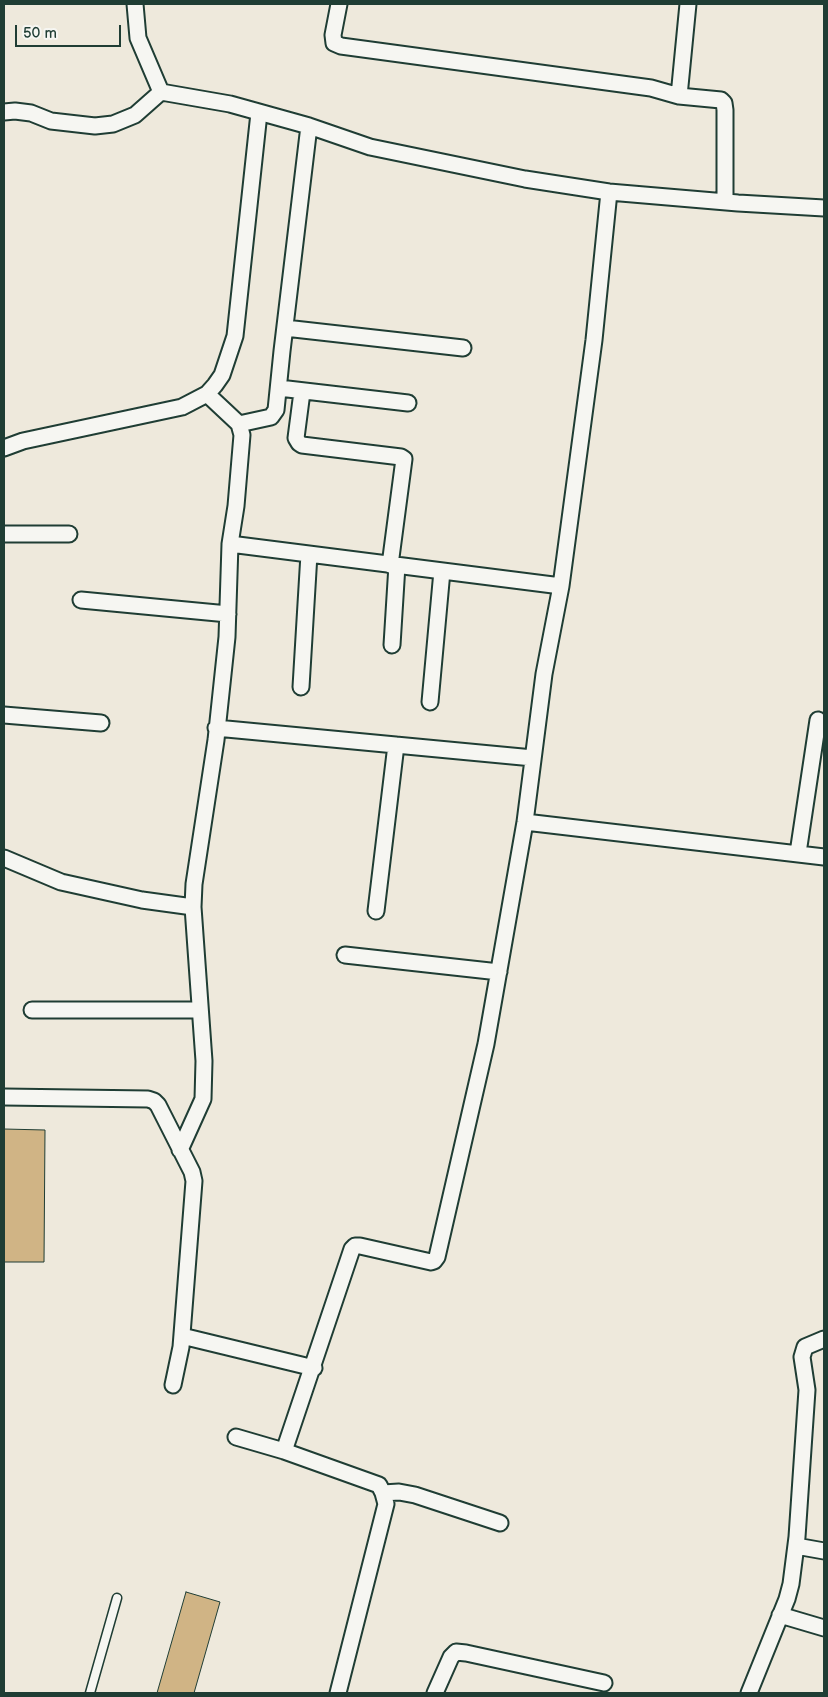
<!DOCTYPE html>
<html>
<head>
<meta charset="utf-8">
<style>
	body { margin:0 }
	#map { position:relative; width:828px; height:1697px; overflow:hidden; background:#eee9dc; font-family:"Balsamiq Sans",sans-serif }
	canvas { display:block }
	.frame { position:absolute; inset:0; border:5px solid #1f3d34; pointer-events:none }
	.scale { position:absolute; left:15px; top:25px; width:106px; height:22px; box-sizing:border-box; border:2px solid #1f3d34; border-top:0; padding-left:6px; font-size:15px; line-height:18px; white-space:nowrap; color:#1f3d34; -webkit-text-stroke:4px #f6f6f2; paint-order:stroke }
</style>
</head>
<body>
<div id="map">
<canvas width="828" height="1697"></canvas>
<div class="frame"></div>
<div class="scale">50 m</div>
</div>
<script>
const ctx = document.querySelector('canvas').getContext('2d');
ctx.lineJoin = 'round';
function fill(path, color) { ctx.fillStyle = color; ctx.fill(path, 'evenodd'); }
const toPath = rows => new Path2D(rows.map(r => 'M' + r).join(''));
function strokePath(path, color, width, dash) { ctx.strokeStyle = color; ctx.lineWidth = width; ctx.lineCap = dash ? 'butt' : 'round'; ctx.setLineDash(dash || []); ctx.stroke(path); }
const building = toPath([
	[4,1129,45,1130,44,1262,4,1262,4,1129],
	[186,1592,220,1602,194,1693,157,1693,186,1592]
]);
fill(building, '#d0b485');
strokePath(building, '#1f3d34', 1);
const service = toPath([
	[90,1693,117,1598]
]);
const minor = toPath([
	[135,4,138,38,161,92],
	[339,4,333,35,334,43,341,46,651,88,679,96,721,100,724,103,725,110,725,202],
	[679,96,688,4],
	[4,112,15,111,31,113,51,121,95,126,113,124,135,115,161,92,230,104,309,126,370,147,525,179,609,192,738,203,824,208],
	[285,328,463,348],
	[279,388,408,403],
	[302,392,296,438,299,443,302,445,401,457,404,459,390,565],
	[239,424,271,417,276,410,282,351,309,126],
	[4,448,23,441,182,407,207,394,215,385,222,375,235,336,259,113],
	[4,534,69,534],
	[230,544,561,586],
	[81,600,228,614],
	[392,645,397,565],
	[301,687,309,554],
	[430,702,442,571],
	[4,715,101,723],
	[216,728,533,758],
	[525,822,824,857],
	[798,853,818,720],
	[4,858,61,882,142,900,193,907],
	[376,911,396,745],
	[345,955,499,972],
	[32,1010,200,1010],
	[4,1097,148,1099,154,1101,158,1105,192,1172,194,1181,181,1347,173,1385],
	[180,1150,203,1099,204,1061,193,907,194,884,216,740,227,637,230,544,236,506,242,435,239,424,207,394],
	[182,1336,314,1368],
	[236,1437,284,1451,379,1485,383,1493,386,1504,338,1693],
	[284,1451,352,1249,355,1246,360,1246,431,1262,434,1261,437,1257,486,1044,525,822,544,674,561,586,594,340,609,192],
	[383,1493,399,1492,415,1495,500,1523],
	[796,1546,824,1551],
	[780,1615,824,1628],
	[435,1693,451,1657,456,1652,466,1653,604,1683],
	[749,1693,787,1599,791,1584,797,1537,807,1390,802,1357,805,1347,824,1339]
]);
strokePath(service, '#1f3d34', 11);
strokePath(minor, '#1f3d34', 19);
strokePath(service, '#f6f6f2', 8);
strokePath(minor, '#f6f6f2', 15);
</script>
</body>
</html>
